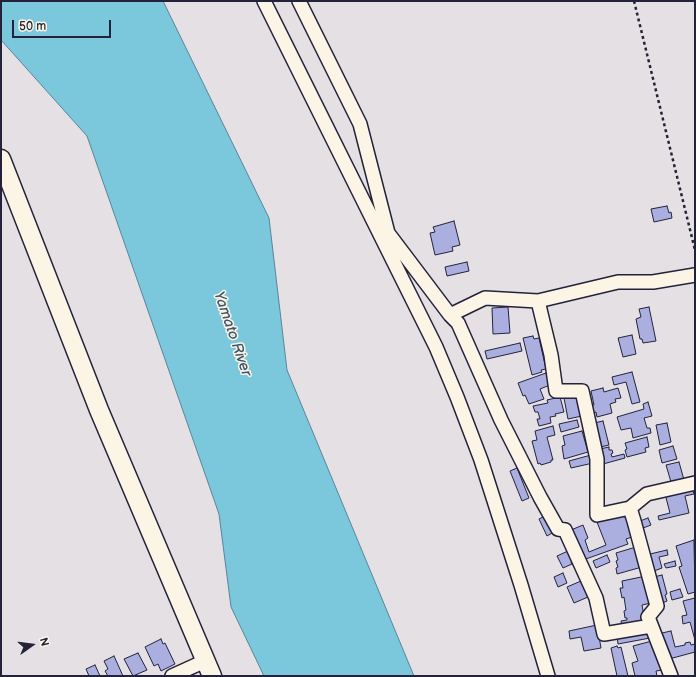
<!DOCTYPE html>
<html>
<head>
<meta charset="utf-8">
<style>
	body { margin:0 }
	#map { position:relative; width:696px; height:677px; overflow:hidden; background:#e4e0e4; font-family:"Balsamiq Sans",sans-serif }
	canvas { display:block }
	.frame { position:absolute; inset:0; border:2px solid #22223b; pointer-events:none }
	.north { position:absolute; left:12px; top:625px; width:40px; height:40px; -webkit-text-stroke:3px #fcf5e5; paint-order:stroke; rotate:76deg; font-size:11px; font-weight:700; line-height:16px; text-align:center; color:#22223b }
	.north::after { content:''; display:block; margin:auto; width:14px; height:18px; background:#22223b; clip-path:polygon(50% 0,100% 100%,50% 72%,0 100%) }
	.scale { position:absolute; left:12px; top:20px; width:99px; height:18px; box-sizing:border-box; border:2px solid #22223b; border-top:0; padding-left:5px; font-size:12px; line-height:14px; white-space:nowrap; color:#22223b; -webkit-text-stroke:3px #fcf5e5; paint-order:stroke }
</style>
</head>
<body>
<div id="map">
<canvas width="696" height="677"></canvas>
<div class="frame"></div>
<div class="north">N</div>
<div class="scale">50 m</div>
</div>
<script>
const ctx = document.querySelector('canvas').getContext('2d');
ctx.lineJoin = 'round';
function fill(path, color) { ctx.fillStyle = color; ctx.fill(path, 'evenodd'); }
const toPath = rows => new Path2D(rows.map(r => 'M' + r).join(''));
function strokePath(path, color, width, dash) { ctx.strokeStyle = color; ctx.lineWidth = width; ctx.lineCap = dash ? 'butt' : 'round'; ctx.setLineDash(dash || []); ctx.stroke(path); }
function write(font, color, halo, rows, align = 'center') {
  ctx.font = font + ' "Balsamiq Sans",sans-serif'; ctx.lineWidth = 3; ctx.setLineDash([]); ctx.textBaseline = 'middle'; ctx.strokeStyle = halo; ctx.fillStyle = color; for (const [text, x, y, turn = 0] of rows) {
    ctx.save(); ctx.translate(x, y); ctx.rotate((+turn || 0) * Math.PI / 180); ctx.textAlign = isNaN(turn) ? turn : align; if (halo) ctx.strokeText(text, 0, 0); ctx.fillText(text, 0, 0); ctx.restore();
  }
}
const water = toPath([
	[1,1,163,1,269,218,287,370,414,676,264,676,231,607,219,514,87,136,1,40,1,1]
]);
fill(water, '#7bc7db');
strokePath(water, '#57859b', 1);
const building = toPath([
	[667,206,669,213,671,212,672,218,654,222,651,209,667,206],
	[454,221,460,245,452,247,453,251,435,255,430,233,435,232,433,227,454,221],
	[467,262,469,271,447,276,445,267,467,262],
	[508,307,510,333,493,334,492,308,508,307],
	[649,307,656,341,643,343,642,339,640,339,636,319,641,317,639,309,649,307],
	[632,335,636,354,623,357,618,338,632,335],
	[533,336,534,339,539,338,546,369,541,370,542,372,532,375,523,338,533,336],
	[520,343,522,351,487,359,485,351,520,343],
	[632,372,640,402,632,404,626,382,614,385,612,377,632,372],
	[546,373,550,385,540,389,544,399,529,404,525,395,523,396,518,383,546,373],
	[603,388,604,392,618,388,621,398,615,399,616,402,610,404,612,413,597,417,596,412,593,413,591,406,594,405,591,391,603,388],
	[577,395,582,416,568,419,564,398,577,395],
	[560,397,564,412,555,414,556,416,550,417,551,423,539,426,537,419,540,419,538,412,535,412,533,406,548,403,547,400,560,397],
	[648,402,652,416,644,418,647,428,650,428,651,433,633,438,631,428,621,430,617,417,644,409,643,404,648,402],
	[577,420,579,427,561,432,559,424,577,420],
	[603,421,609,445,600,447,594,423,603,421],
	[667,423,671,442,660,445,656,425,667,423],
	[553,426,555,435,547,437,553,460,551,460,551,462,541,465,540,463,538,464,532,441,537,440,535,431,553,426],
	[582,431,588,452,564,459,562,446,565,445,563,436,582,431],
	[647,437,649,447,645,448,646,452,627,457,625,450,627,449,625,443,647,437],
	[673,446,677,459,662,463,659,450,673,446],
	[609,447,609,450,612,450,613,453,611,454,612,457,624,454,625,458,603,464,600,449,609,447],
	[591,455,593,463,571,468,569,461,591,455],
	[679,462,684,480,654,486,671,482,666,465,679,462],
	[517,468,529,498,522,501,510,471,517,468],
	[692,488,694,494,685,496,689,513,659,520,658,516,670,513,665,494,692,488],
	[625,511,635,536,626,539,628,544,583,560,571,530,583,525,588,538,585,540,589,552,606,545,597,522,625,511],
	[545,516,554,532,547,536,539,519,545,516],
	[648,518,651,525,643,528,640,521,648,518],
	[694,540,695,592,688,594,679,567,682,566,676,546,694,540],
	[636,547,642,567,617,574,616,568,618,567,616,561,618,560,616,553,636,547],
	[667,550,668,555,659,557,662,568,654,571,650,554,667,550],
	[568,551,573,561,571,562,572,564,563,568,557,556,568,551],
	[607,555,610,562,596,568,593,561,607,555],
	[675,561,676,566,666,568,664,564,675,561],
	[563,573,567,583,558,587,554,577,563,573],
	[662,575,667,594,665,595,667,601,662,603,654,577,662,575],
	[646,576,651,603,642,605,645,622,622,626,621,621,627,620,627,618,625,618,624,611,626,610,624,597,622,598,620,588,623,588,622,581,646,576],
	[581,581,588,597,574,603,567,587,581,581],
	[680,589,683,597,672,600,670,592,680,589],
	[695,598,695,640,690,622,683,624,682,616,687,615,683,601,695,598],
	[597,625,601,648,584,651,581,637,570,639,569,631,597,625],
	[649,630,650,638,618,644,617,636,649,630],
	[671,631,675,647,685,645,685,643,690,642,691,645,695,644,695,652,669,659,662,633,671,631],
	[161,639,163,644,165,643,175,664,161,671,158,664,154,666,145,647,161,639],
	[652,641,662,670,656,671,657,676,635,676,632,663,638,661,633,646,652,641],
	[617,646,618,648,621,647,628,676,617,676,611,648,617,646],
	[138,653,147,670,133,676,124,659,138,653],
	[114,656,123,676,108,676,105,671,108,669,104,661,114,656],
	[95,665,100,676,89,676,86,669,95,665]
]);
fill(building, '#abafe0');
strokePath(building, '#22223b', 1);
const street = toPath([
	[264,1,436,347,457,397,481,460,521,585,548,676],
	[299,1,360,124,388,233,450,315,485,298,538,301,618,282,653,282,695,275],
	[538,301,551,355,556,391,582,391,597,459,597,515,630,508,647,494,695,483],
	[450,315,458,323,501,420,540,497,558,529,565,530,596,598,604,634,651,626],
	[630,508,634,521,657,606,648,617,671,676],
	[172,676,205,661]
]);
const secondary = toPath([
	[1,159,99,410,212,676]
]);
strokePath(street, '#22223b', 16);
strokePath(secondary, '#22223b', 21);
strokePath(toPath([
	[634,1,695,250]
]), '#22223b', 2.5, [3, 3]);
strokePath(street, '#fcf5e5', 13);
strokePath(secondary, '#fcf5e5', 18);
write('italic 15px', '#3d546b', '#fcf5e5', [
	["Yamato River",232,334,71]
]);
</script>
</body>
</html>
